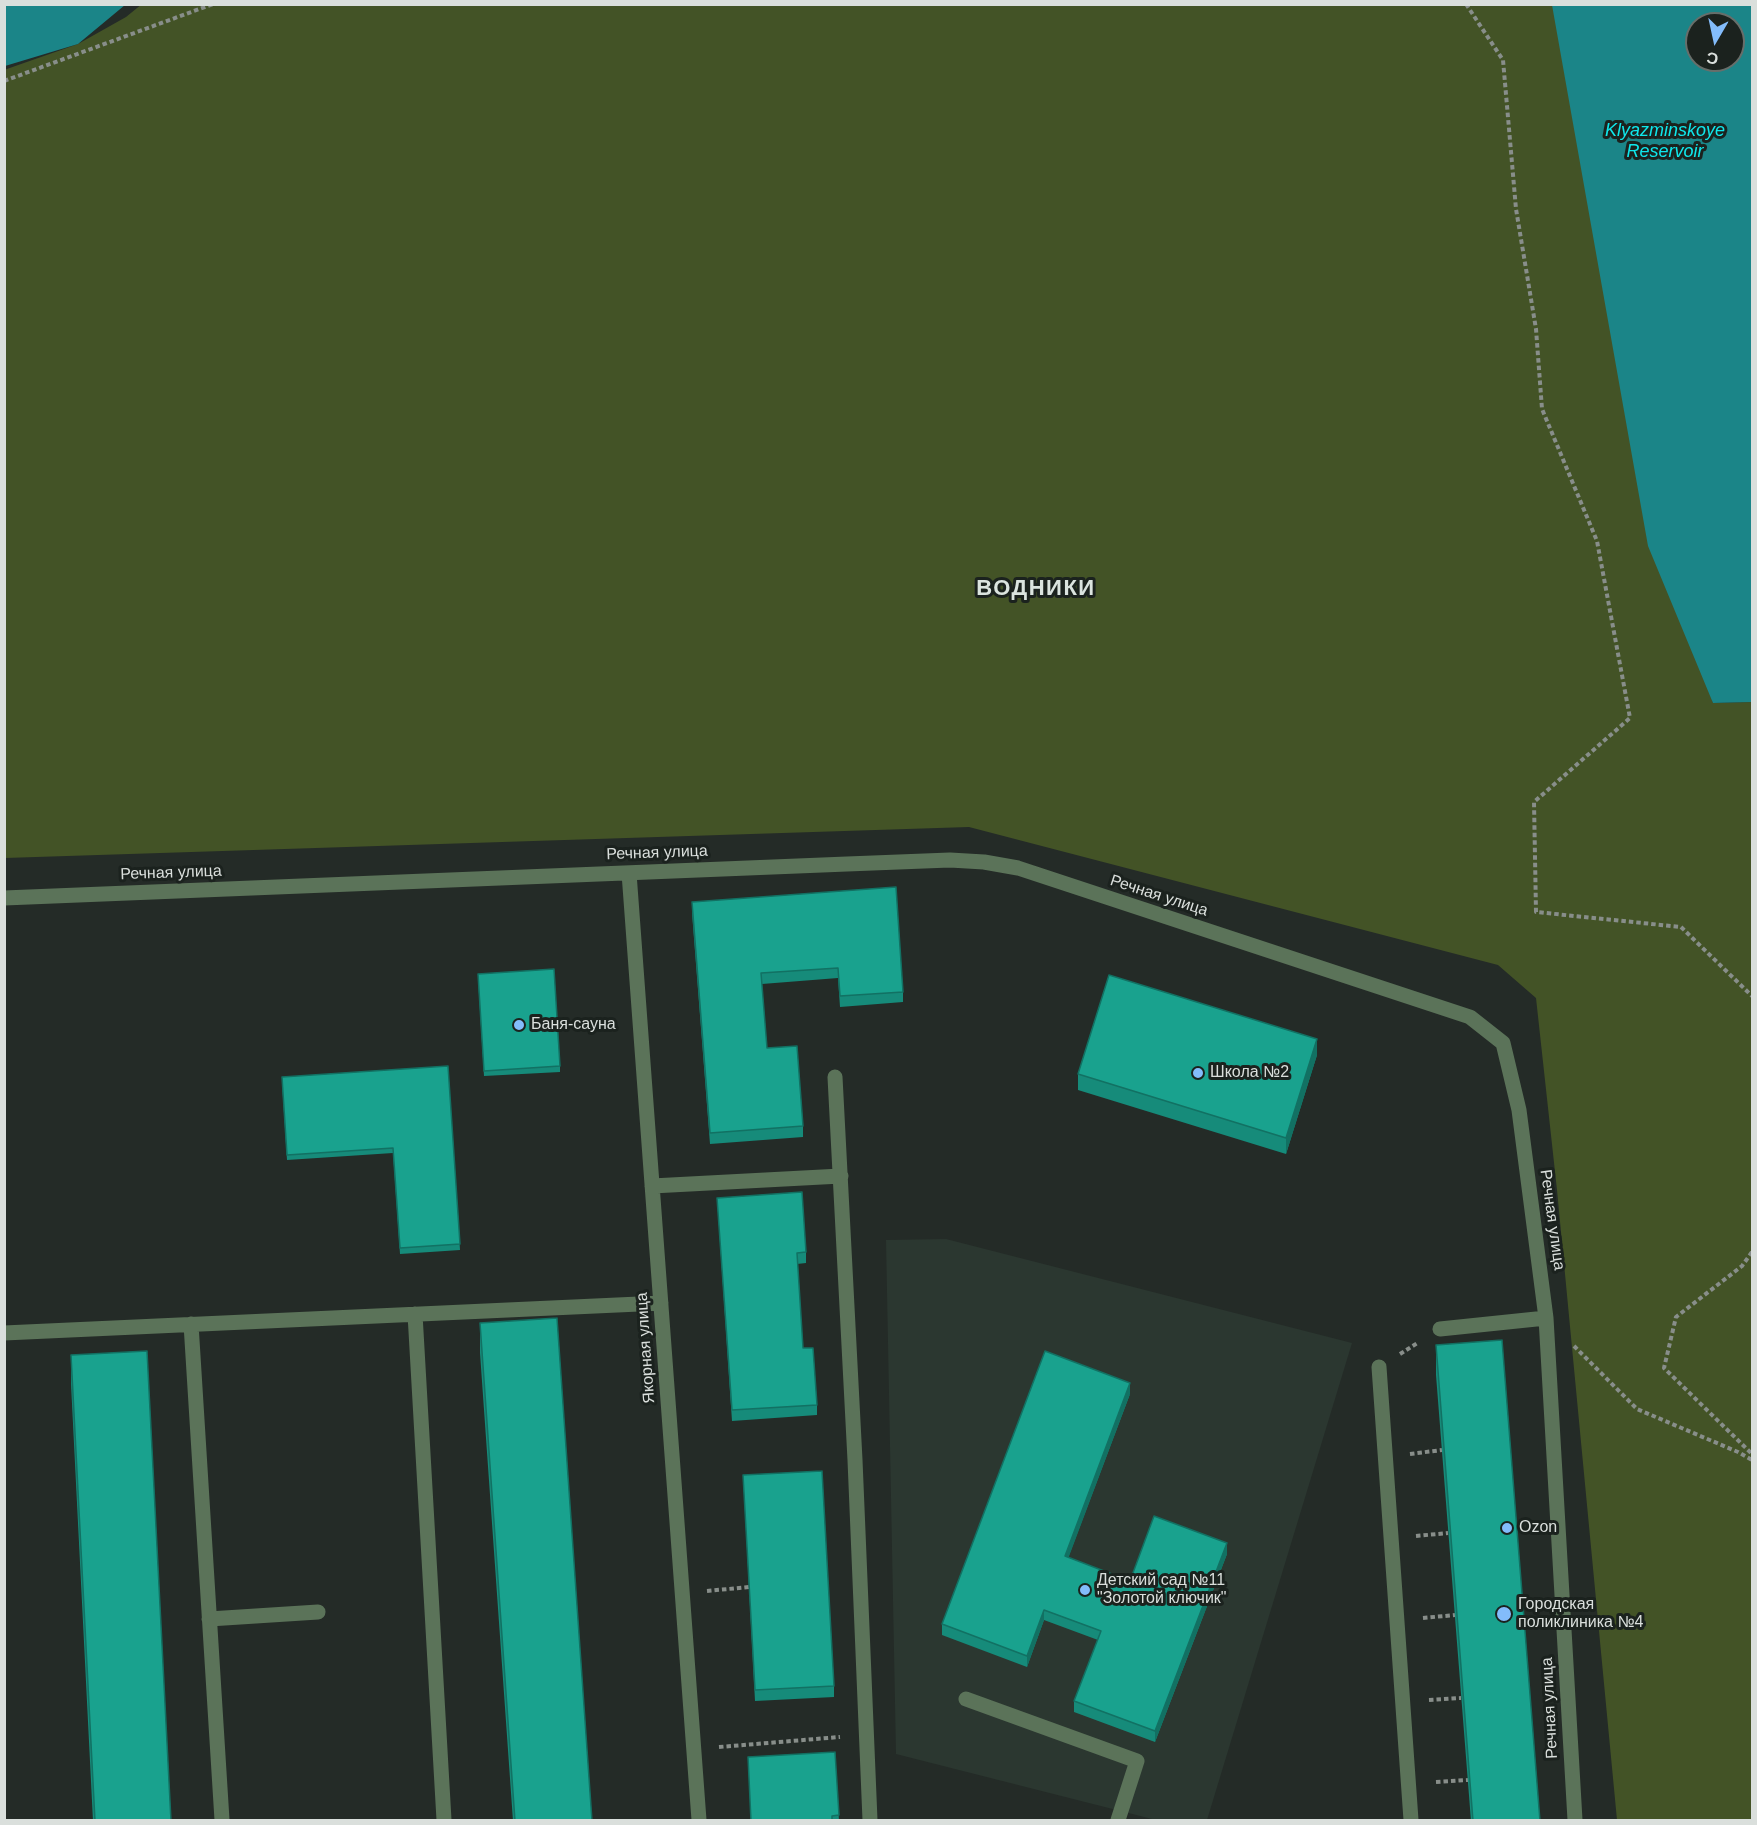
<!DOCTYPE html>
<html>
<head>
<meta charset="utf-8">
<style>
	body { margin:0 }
	#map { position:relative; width:1757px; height:1825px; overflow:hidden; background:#242b27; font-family:Arial,sans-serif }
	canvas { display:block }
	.frame { position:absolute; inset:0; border:6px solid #dadfdc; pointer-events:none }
	.north { position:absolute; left:1685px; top:12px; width:60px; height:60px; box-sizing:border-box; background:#1b221e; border:2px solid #676e6a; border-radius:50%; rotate:189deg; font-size:16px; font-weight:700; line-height:24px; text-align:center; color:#dadfdc }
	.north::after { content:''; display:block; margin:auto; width:21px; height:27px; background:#83bcfb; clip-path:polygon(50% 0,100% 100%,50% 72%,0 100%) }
</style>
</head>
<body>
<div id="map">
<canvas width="1757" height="1825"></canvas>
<div class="frame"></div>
<div class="north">С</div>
</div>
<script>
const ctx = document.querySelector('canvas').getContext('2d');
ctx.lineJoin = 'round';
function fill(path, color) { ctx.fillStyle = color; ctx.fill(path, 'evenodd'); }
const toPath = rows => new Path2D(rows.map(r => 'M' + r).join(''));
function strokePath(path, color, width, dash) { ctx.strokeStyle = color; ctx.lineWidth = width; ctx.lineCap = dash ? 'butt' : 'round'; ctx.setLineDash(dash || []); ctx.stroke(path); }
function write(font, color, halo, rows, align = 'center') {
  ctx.font = font + ' Arial,sans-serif'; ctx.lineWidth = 6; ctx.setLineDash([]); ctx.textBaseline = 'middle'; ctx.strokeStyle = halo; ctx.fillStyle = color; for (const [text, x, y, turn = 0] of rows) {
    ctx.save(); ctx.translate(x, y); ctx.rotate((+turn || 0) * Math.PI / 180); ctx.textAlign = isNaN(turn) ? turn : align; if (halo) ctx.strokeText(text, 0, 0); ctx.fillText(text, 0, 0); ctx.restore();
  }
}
fill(toPath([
	[946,1239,1352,1343,1207,1820,1156,1820,896,1754,886,1240]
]), '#2b3730');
fill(toPath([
	[142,4,1556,5,1713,703,1752,702,1752,1820,1617,1820,1557,1190,1536,998,1498,965,969,827,5,858,4,70,78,44,126,17]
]), '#435326');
fill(toPath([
	[5,4,125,4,125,5,78,44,5,66],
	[1552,5,1752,5,1752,702,1713,703,1648,546],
	[1697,24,1733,24,1733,60,1697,60]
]), '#1b8588');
strokePath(toPath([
	[1466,4,1503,60,1516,209,1536,329,1542,409,1597,541,1630,718,1534,802,1536,912,1681,927,1752,996],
	[4,81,213,4],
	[1752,1252,1742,1266,1676,1317,1664,1368,1752,1454],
	[1574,1346,1637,1409,1738,1452,1752,1460],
	[1400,1354,1419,1342],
	[1410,1454,1442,1450],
	[1416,1536,1448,1533],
	[707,1591,749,1587],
	[1423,1618,1455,1615],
	[1429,1700,1461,1698],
	[719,1747,840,1737],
	[1436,1782,1468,1780]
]), '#888e8a', 4, [4.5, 3]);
strokePath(toPath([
	[629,873,699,1820],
	[4,898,847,864,950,860,984,862,1018,868,1470,1017,1503,1043,1519,1110,1546,1318,1575,1820],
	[835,1077,855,1460,870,1820],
	[652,1186,841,1176],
	[415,1314,444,1820],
	[191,1324,222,1820],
	[1440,1329,1546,1318],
	[4,1333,661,1303],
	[1379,1367,1411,1820],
	[209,1619,318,1612],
	[966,1699,1137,1761,1118,1820]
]), '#5b7359', 15);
fill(toPath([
	[692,902,903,992,903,1002,840,1007,838,978,762,984,767,1048,803,1126,803,1137,710,1144,692,913],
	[478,979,560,1066,560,1072,484,1076],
	[1317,1055,1286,1154,1078,1090,1078,1074],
	[448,1066,460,1250,400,1254,393,1153,287,1160,282,1083],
	[717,1198,806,1252,806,1263,797,1264,803,1348,817,1405,817,1415,732,1421],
	[480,1323,592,1821,513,1821,480,1353],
	[1436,1345,1540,1821,1471,1821,1436,1375],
	[71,1355,171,1821,93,1821,71,1384],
	[1130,1394,1068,1558,1130,1581,1227,1554,1155,1742,1074,1712,1074,1701,1098,1640,1044,1620,1027,1667,942,1635,942,1624],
	[743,1475,834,1686,834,1697,755,1701],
	[835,1752,839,1821,751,1821,748,1757]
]), '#168b7a');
fill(toPath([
	[1317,1039,1317,1055,1286,1154,1286,1138],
	[1130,1383,1130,1394,1065,1567,1065,1556],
	[1227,1543,1227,1554,1155,1742,1155,1731],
	[1044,1610,1044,1620,1027,1667,1027,1656]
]), '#127163');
const building = toPath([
	[896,887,903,992,840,996,838,968,761,973,767,1048,797,1046,803,1126,710,1133,692,902,896,887],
	[554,969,560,1066,484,1071,478,974,554,969],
	[1109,975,1317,1039,1286,1138,1078,1074,1109,975],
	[448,1066,460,1244,400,1248,393,1148,287,1155,282,1077,448,1066],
	[802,1192,806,1252,797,1253,803,1348,813,1348,817,1405,732,1410,717,1198,802,1192],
	[557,1318,592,1821,515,1821,480,1323,557,1318],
	[1502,1340,1540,1821,1473,1821,1436,1345,1502,1340],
	[147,1351,171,1821,95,1821,71,1355,147,1351],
	[1045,1351,1130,1383,1065,1556,1130,1581,1154,1516,1227,1543,1155,1731,1074,1701,1101,1631,1044,1610,1027,1656,942,1624,1045,1351],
	[822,1471,834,1686,755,1690,743,1475,822,1471],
	[835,1752,839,1815,832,1816,832,1821,751,1821,748,1757,835,1752]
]);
fill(building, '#19a28e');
strokePath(building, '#127163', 1.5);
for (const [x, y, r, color] of [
	[519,1025,6,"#83bcfb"],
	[1198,1073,6,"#83bcfb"],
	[1507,1528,6,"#83bcfb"],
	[1085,1590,6,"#83bcfb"],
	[1504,1614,8,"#83bcfb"]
]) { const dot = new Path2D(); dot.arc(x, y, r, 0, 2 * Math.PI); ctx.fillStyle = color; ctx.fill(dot); strokePath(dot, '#1b221e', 2); }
write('16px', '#dadfdc', '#1b221e', [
	["Речная улица",657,853,-2],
	["Речная улица",171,873,-2],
	["Речная улица",1159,896,18],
	["Речная улица",1552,1220,82],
	["Якорная улица",646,1348,-94],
	["Речная улица",1550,1708,-93]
]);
write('16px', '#dadfdc', '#1b221e', [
	["Баня-сауна",531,1025],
	["Школа №2",1210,1073],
	["Ozon",1519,1528],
	["Детский сад №11",1097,1581],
	["\"Золотой ключик\"",1097,1599],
	["Городская",1518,1605],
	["поликлиника №4",1518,1623]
], 'left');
write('italic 18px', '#0fe7eb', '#1b221e', [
	["Klyazminskoye",1665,131],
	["Reservoir",1665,152]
]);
ctx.letterSpacing = '1.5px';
write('bold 22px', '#dbe4df', '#1b221e', [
	["ВОДНИКИ",1036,589]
]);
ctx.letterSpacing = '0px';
</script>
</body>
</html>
